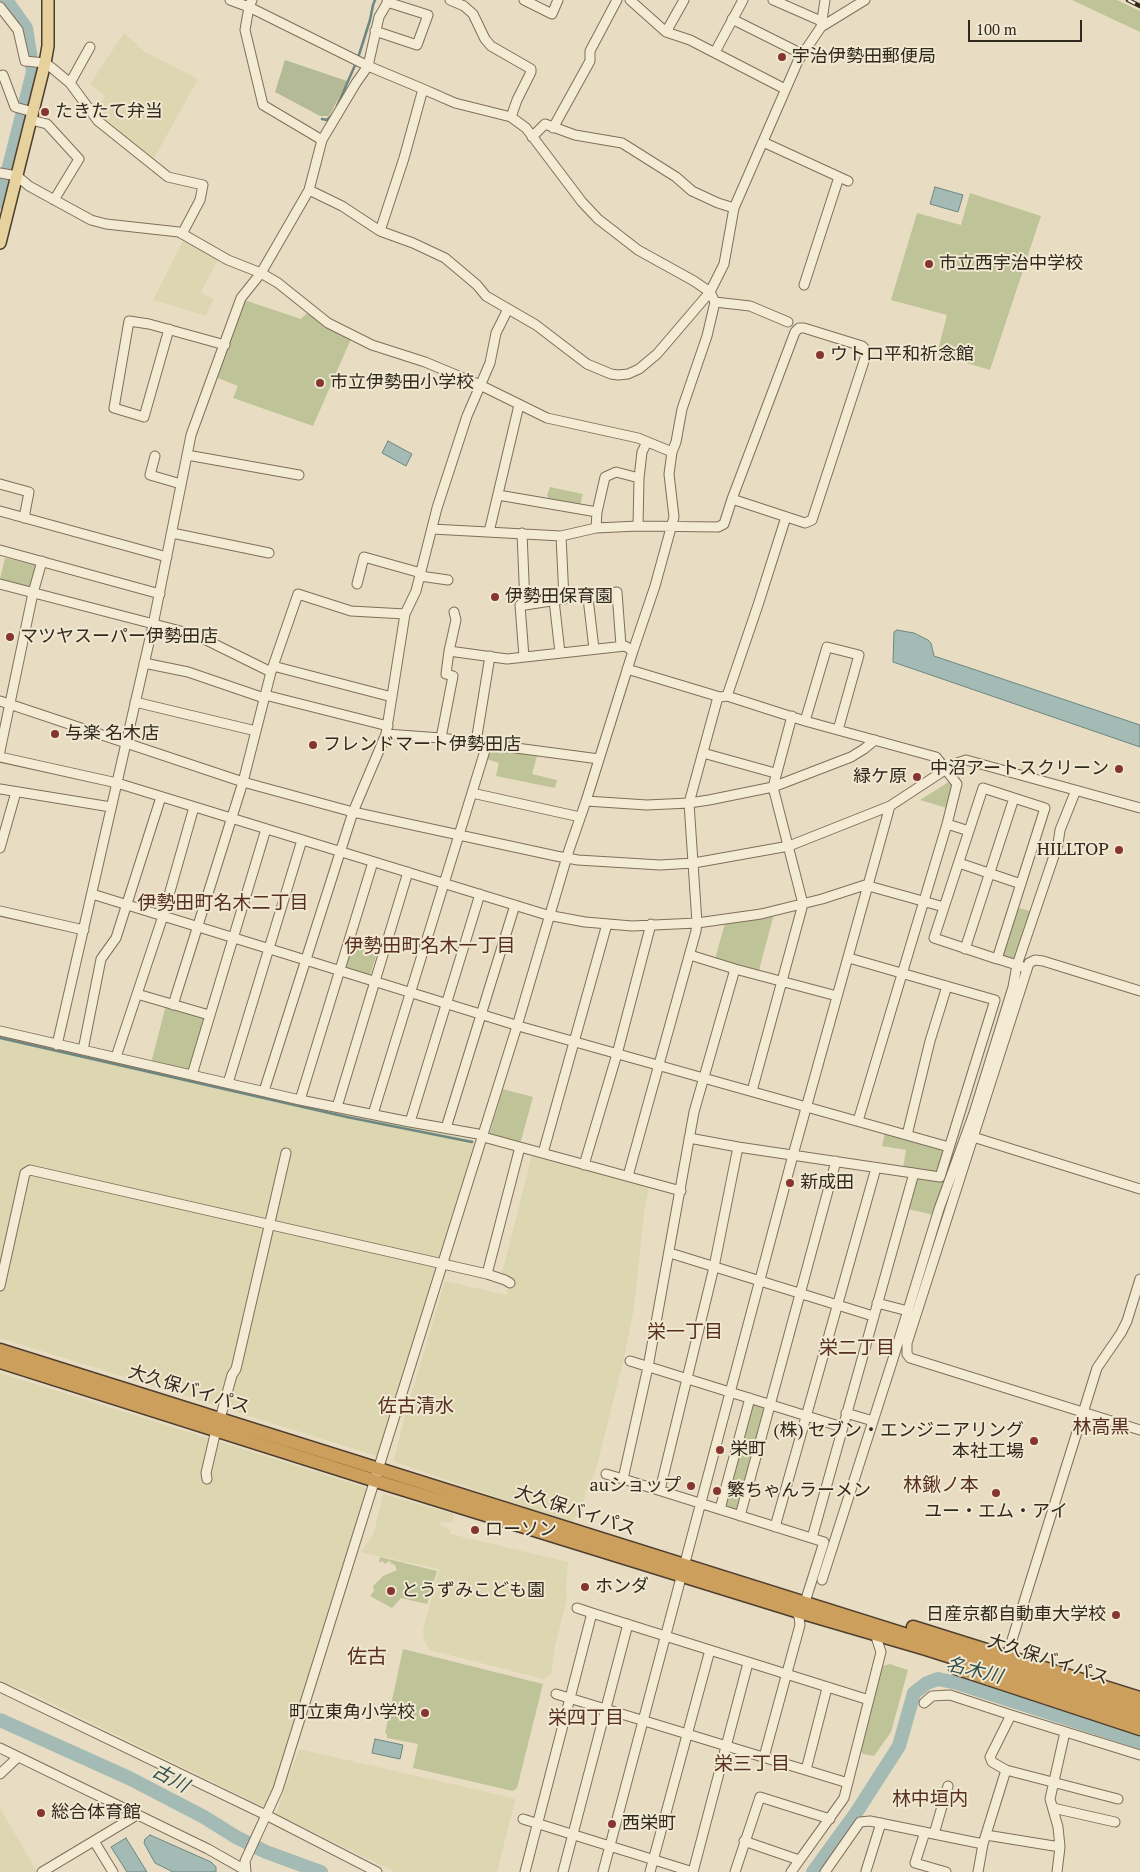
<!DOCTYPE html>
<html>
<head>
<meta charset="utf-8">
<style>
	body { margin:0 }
	#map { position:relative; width:1140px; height:1872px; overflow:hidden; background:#e8ddc2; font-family:"PT Serif",serif }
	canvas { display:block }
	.scale { position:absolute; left:968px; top:20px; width:114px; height:22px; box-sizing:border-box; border:2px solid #31281e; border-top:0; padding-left:6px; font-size:15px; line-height:18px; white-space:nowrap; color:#31281e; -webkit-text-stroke:4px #f0e8d1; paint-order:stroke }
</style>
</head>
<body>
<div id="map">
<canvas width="1140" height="1872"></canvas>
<div class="scale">100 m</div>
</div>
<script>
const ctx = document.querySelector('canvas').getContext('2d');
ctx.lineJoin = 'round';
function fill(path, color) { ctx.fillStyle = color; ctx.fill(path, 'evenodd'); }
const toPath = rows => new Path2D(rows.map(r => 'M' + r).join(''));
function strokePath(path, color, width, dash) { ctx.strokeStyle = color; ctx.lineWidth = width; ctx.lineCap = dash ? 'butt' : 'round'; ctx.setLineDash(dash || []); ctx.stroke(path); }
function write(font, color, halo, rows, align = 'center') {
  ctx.font = font + ' "PT Serif","Noto Sans JP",serif'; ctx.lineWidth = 4; ctx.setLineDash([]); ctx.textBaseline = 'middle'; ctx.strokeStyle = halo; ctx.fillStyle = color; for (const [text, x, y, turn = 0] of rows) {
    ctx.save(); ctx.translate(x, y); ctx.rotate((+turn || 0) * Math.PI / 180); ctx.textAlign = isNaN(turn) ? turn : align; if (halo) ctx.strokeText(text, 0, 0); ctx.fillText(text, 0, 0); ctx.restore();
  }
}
fill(toPath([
	[124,33,145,52,198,79,153,160,100,118,96,112,105,96,90,84],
	[184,239,219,258,201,292,213,299,206,316,153,300],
	[0,1037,474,1140,475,1143,379,1454,377,1456,0,1338],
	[532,1155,649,1187,644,1213,634,1308,623,1363,595,1473,586,1491,583,1504,572,1523,395,1462,394,1460,405,1416,445,1281,507,1295,508,1280,501,1277],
	[0,1373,367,1488,266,1808,25,1690,0,1682],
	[383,1494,454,1514,452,1523,441,1522,440,1525,450,1530,450,1534,568,1562,566,1585,567,1598,555,1646,551,1674,547,1676,544,1679,430,1650,424,1640,423,1630,439,1569,361,1552,374,1533],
	[299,1749,513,1798,515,1800,497,1872,395,1872,276,1814],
	[0,1808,37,1872,0,1872]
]), '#dcd6b1');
fill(toPath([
	[1072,0,1117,0,1140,11,1140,32],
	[970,193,1041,216,990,370,937,354,947,315,891,300,917,213,961,225],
	[244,300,301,319,307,313,326,326,351,339,313,426,233,398,238,386,215,377],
	[550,487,583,494,580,505,550,500,547,496],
	[5,558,36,565,30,588,0,579],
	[489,748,537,756,532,774,557,780,555,788,496,776,499,763,486,759],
	[952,782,953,784,947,808,920,800,947,783],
	[1016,907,1033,912,1017,961,1000,955],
	[774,914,759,970,715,959,725,923],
	[353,939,379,947,370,975,344,967],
	[166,1005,206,1017,188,1072,151,1063],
	[503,1089,533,1097,520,1144,489,1136],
	[885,1132,940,1148,944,1153,939,1170,935,1173,903,1168,906,1150,882,1146],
	[919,1179,946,1182,934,1215,908,1209,916,1181],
	[751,1402,764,1405,767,1409,740,1510,737,1511,723,1507],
	[380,1557,437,1571,427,1604,401,1598,392,1608,370,1596,374,1591,373,1586,383,1576,397,1570,394,1564,391,1564,390,1561,384,1564,383,1561,379,1563],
	[403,1649,543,1684,517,1788,513,1791,413,1768,418,1744,387,1738,387,1734,385,1733],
	[890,1664,908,1670,891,1732,874,1756,863,1754,860,1750,882,1666]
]), '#bec498');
fill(toPath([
	[285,60,347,81,331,113,328,116,320,116,275,92]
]), '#b4ba96');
const water = toPath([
	[935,187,963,195,958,212,930,204,935,187],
	[388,441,412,454,406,466,382,453,388,441],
	[897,630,914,633,928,640,931,643,934,656,1140,725,1140,747,893,662,894,632,897,630],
	[375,1739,403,1745,400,1759,372,1753,375,1739],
	[150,1835,211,1862,216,1867,216,1872,173,1872,155,1863,144,1843,145,1839,150,1835],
	[126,1838,147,1872,127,1872,111,1847,126,1838]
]);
fill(water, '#a4bbb5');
strokePath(water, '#6c8781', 1);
strokePath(toPath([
	[358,58,370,20,373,5,375,0],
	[337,106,356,63],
	[322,119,327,120,332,115],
	[0,1038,347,1117,472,1142]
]), '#6c8781', 2.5);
strokePath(toPath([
	[0,202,33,72,26,28,6,0],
	[0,1720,129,1778,204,1817,236,1837,266,1852,321,1872],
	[813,1872,856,1813,899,1746,914,1693,927,1683,938,1679,957,1683,1140,1742]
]), '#a4bbb5', 14);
const minor = toPath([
	[230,0,249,7,368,66,423,89,455,103,511,117,526,128,582,202,598,219,638,250,694,281,710,292,715,302,707,336,682,409,676,442,672,452,669,474,674,517,655,586,633,651,586,801,569,850,517,1026,278,1789,245,1861,246,1872],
	[252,0,249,7,245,30,263,105,322,140],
	[450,0,464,6,473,14,485,39,491,46,531,69,531,72,517,100,511,117],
	[524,0,552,14,558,0],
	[630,0,666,32,690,40,785,89],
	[773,0,821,21],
	[0,7,18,30,25,61,45,63,52,68,70,83,98,121,168,177,203,185,200,200,182,234],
	[732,19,802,54],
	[821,27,865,0],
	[375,31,417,45,428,15,387,2],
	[666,32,684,0],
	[715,52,743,0],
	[3,75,15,107,33,112],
	[70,83,90,47],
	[31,120,47,124,79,159,54,200],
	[553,128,590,61,590,51,617,0],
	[532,137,545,124,575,135,622,143,676,177,692,191,718,203,734,208],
	[763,142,848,181],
	[0,173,17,176,29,186,91,220,106,224,179,232,228,260,261,273,278,283,328,323,372,345,425,362,480,385,547,418,638,438,672,452],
	[309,190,342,206,380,231,413,243,445,258,477,285,486,296,536,325,587,364,611,374,618,375,628,374,639,369,657,354,710,292,724,264,734,208,798,61,821,27,825,0],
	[380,231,404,158,423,89],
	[804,285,839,177],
	[715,302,750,306,788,322],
	[169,329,144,417,114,408,129,321,149,324,225,345],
	[187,455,299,475],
	[155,456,150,475,181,484],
	[0,484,29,492,24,518],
	[498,495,597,512],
	[0,511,167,557],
	[638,526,639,478,642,452,647,442],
	[596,528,597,512,605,477,616,472,639,478],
	[432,529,561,536,596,528,638,526,718,527,724,524,732,499,795,332,799,328,804,328,862,346,865,349,866,355,812,520,805,523,732,499],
	[489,532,519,405],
	[172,533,269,553],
	[522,533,525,605,564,599,561,536],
	[0,550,160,594],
	[420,576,448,580],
	[0,584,196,635,271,672],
	[357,584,364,557,421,573],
	[554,600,560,653],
	[594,649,588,598,617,592,621,646],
	[449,651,507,659,625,646,633,651],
	[524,657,520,605,525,605],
	[144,663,188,672,264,698],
	[273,666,392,697],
	[627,669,720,697,727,696,805,721,936,757,957,784,947,824,858,1121],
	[265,695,388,726],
	[727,696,758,605,786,517],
	[0,701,243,782,353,812,556,856,578,860,660,865,694,863,789,846,890,806,954,764,966,760,1140,808],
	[135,702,256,731],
	[805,721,827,647,859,655,838,730],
	[386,734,441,738,599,759],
	[441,738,453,676,446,674,449,651,456,620,454,612],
	[476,742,490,656],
	[0,751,33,593,42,561],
	[703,753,775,773],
	[0,757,117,783,547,915,585,922,632,926,697,923,761,914,822,899,865,885,944,907],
	[983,788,1045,808,997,959,934,938,983,788],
	[0,789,111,807],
	[472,793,580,817],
	[586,801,647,805,689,803,709,800,773,787,851,757,864,749,875,740],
	[947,824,969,831],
	[0,848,16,792],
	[959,863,1021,884],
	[92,894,522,1027,949,1147],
	[0,911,84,930],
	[965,949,1014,798],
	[690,955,735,969,837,996],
	[997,959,995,958,1023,967],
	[735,969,694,1112,648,1367,623,1479,824,1542,805,1602],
	[1140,991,1043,961,1035,960,1029,963,907,1343,907,1354,910,1358,1140,1430],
	[137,994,209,1015],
	[173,1005,243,782,271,672,298,594,351,611,405,614],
	[0,1031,300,1100,410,1122,478,1134,487,1138,681,1191],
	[57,1045,153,625,191,435,241,298,261,273,309,190,322,140,356,83,368,66,379,17,389,0],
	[83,1050,101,959,116,938,161,797],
	[116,1057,163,916,194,807],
	[192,1075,266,829],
	[228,1083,302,840],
	[264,1091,353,812,386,734,405,614,416,591,437,508,467,416,490,363,496,333,508,309],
	[752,1091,803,904,773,787,792,716],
	[300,1100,373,862],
	[337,1107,408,872],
	[373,1114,487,744],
	[410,1122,480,894],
	[446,1128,515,905],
	[907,1135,930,1041,947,986],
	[973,1137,1140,1189],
	[689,1138,738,1147,940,1177,995,1000,849,958],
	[543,1153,607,924],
	[584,1165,617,1054,651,924],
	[628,1176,696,931,697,923,689,803,718,697],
	[670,1253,873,1316],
	[487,1274,505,1280,510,1283],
	[0,1286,25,1173,30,1170,487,1274,520,1147],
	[877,1303,908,1311],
	[630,1361,842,1427],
	[846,1413,873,1421],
	[220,1419,232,1375,236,1369,286,1153],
	[606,1474,623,1479],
	[207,1479,206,1473,216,1430],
	[660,1490,714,1267,738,1147],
	[720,1509,750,1398],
	[740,1516,836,1161],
	[775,1527,876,1168],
	[812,1538,914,1173],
	[822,1580,893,1359,939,1209,974,1113,1013,987,1017,965,1058,844,1060,830,1074,795],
	[577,1608,592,1613],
	[1007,1656,1097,1368,1121,1333,1127,1321,1140,1279],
	[0,1687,272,1818,377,1872],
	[556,1694,848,1783],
	[924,1703,932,1696,950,1695,1011,1715],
	[0,1748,208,1849,245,1870],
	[764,1757,800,1625,799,1617,796,1611],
	[806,1770,827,1688],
	[1006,1770,1118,1799],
	[0,1774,18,1757],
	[1053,1808,1115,1822],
	[523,1819,693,1872],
	[925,1832,915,1863,946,1872],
	[934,1834,948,1786],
	[986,1835,1060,1847],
	[94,1841,113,1872],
	[744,1841,799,1860],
	[866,1871,881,1823],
	[42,1872,137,1815],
	[525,1872,592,1613,869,1700],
	[563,1872,628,1624],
	[603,1872,793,1155,890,806],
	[650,1872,710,1650],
	[693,1872,748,1663],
	[735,1872,760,1797,830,1819],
	[791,1872,844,1798,881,1652,877,1640],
	[825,1872,860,1822,870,1821,983,1844],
	[978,1872,983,1844,1006,1770,992,1762,990,1757,1011,1715,1140,1755],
	[1057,1872,1060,1847,1058,1827,1050,1799,1065,1732]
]);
const major = toPath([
	[0,243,45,63,48,46,48,0]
]);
const highway = toPath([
	[0,1350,1140,1708],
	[0,1362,376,1481,796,1611,926,1649,1140,1717],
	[913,1627,1140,1698],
	[955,1668,1140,1729]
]);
strokePath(minor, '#7f6f5c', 11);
strokePath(major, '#4d3e30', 14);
strokePath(highway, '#4d3e30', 15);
strokePath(minor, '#f4ebd4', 9);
strokePath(major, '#e7d29e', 11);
strokePath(highway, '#cd9f5d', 12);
const rail = toPath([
	[1128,0,1140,6]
]);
strokePath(rail, '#31281e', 4.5);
strokePath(rail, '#f0e8d1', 2.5, [8]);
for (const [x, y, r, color] of [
	[782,57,5,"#873533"],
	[45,112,5,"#873533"],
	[929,264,5,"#873533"],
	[820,355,5,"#873533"],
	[320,383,5,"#873533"],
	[495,597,5,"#873533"],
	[10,637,5,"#873533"],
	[55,734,5,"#873533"],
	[313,745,5,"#873533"],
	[1119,769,5,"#873533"],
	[917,777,5,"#873533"],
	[1119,850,5,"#873533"],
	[790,1183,5,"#873533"],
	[1034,1441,5,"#873533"],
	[720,1450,5,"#873533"],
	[691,1486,5,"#873533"],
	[717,1491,5,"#873533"],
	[996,1493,5,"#873533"],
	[475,1530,5,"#873533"],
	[585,1587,5,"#873533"],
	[391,1591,5,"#873533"],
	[1116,1615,5,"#873533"],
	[425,1713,5,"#873533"],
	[41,1813,5,"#873533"],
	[612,1824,5,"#873533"]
]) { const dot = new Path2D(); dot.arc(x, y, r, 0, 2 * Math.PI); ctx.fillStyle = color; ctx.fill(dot); strokePath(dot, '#f0e8d1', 2); }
write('18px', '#31281e', '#f0e8d1', [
	["宇治伊勢田郵便局",792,57],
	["たきたて弁当",55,112],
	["市立西宇治中学校",939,264],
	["ウトロ平和祈念館",830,355],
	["市立伊勢田小学校",330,383],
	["伊勢田保育園",505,597],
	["マツヤスーパー伊勢田店",20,637],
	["与楽 名木店",65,734],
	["フレンドマート伊勢田店",323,745],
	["中沼アートスクリーン",1109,769,"right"],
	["緑ケ原",907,777,"right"],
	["HILLTOP",1109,850,"right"],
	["新成田",800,1183],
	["(株) セブン・エンジニアリング",1024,1431,"right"],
	["本社工場",1024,1452,"right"],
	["栄町",730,1450],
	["auショップ",681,1486,"right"],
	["繁ちゃんラーメン",727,1491],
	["ユー・エム・アイ",996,1512,"center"],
	["ローソン",485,1530],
	["ホンダ",595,1587],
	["とうずみこども園",401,1591],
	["日産京都自動車大学校",1106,1615,"right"],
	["町立東角小学校",415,1713,"right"],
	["総合体育館",51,1813],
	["西栄町",622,1824]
], 'left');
write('18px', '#31281e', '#f0e8d1', [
	["大久保バイパス",189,1390,17],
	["大久保バイパス",575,1511,18],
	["大久保バイパス",1048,1660,18]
]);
write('19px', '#582f23', '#f0e8d1', [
	["伊勢田町名木二丁目",223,904],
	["伊勢田町名木一丁目",430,947],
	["栄一丁目",685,1333],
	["栄二丁目",857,1349],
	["佐古清水",416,1407],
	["林高黒",1101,1428],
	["林鍬ノ本",941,1486],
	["栄四丁目",586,1719],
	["栄三丁目",752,1765],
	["林中垣内",930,1800]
]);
write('italic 19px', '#2f4f4e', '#f0e8d1', [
	["名木川",974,1671,14],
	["古川",170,1779,28]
]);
write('20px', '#582f23', '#f0e8d1', [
	["佐古",367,1657]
]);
</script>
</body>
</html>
